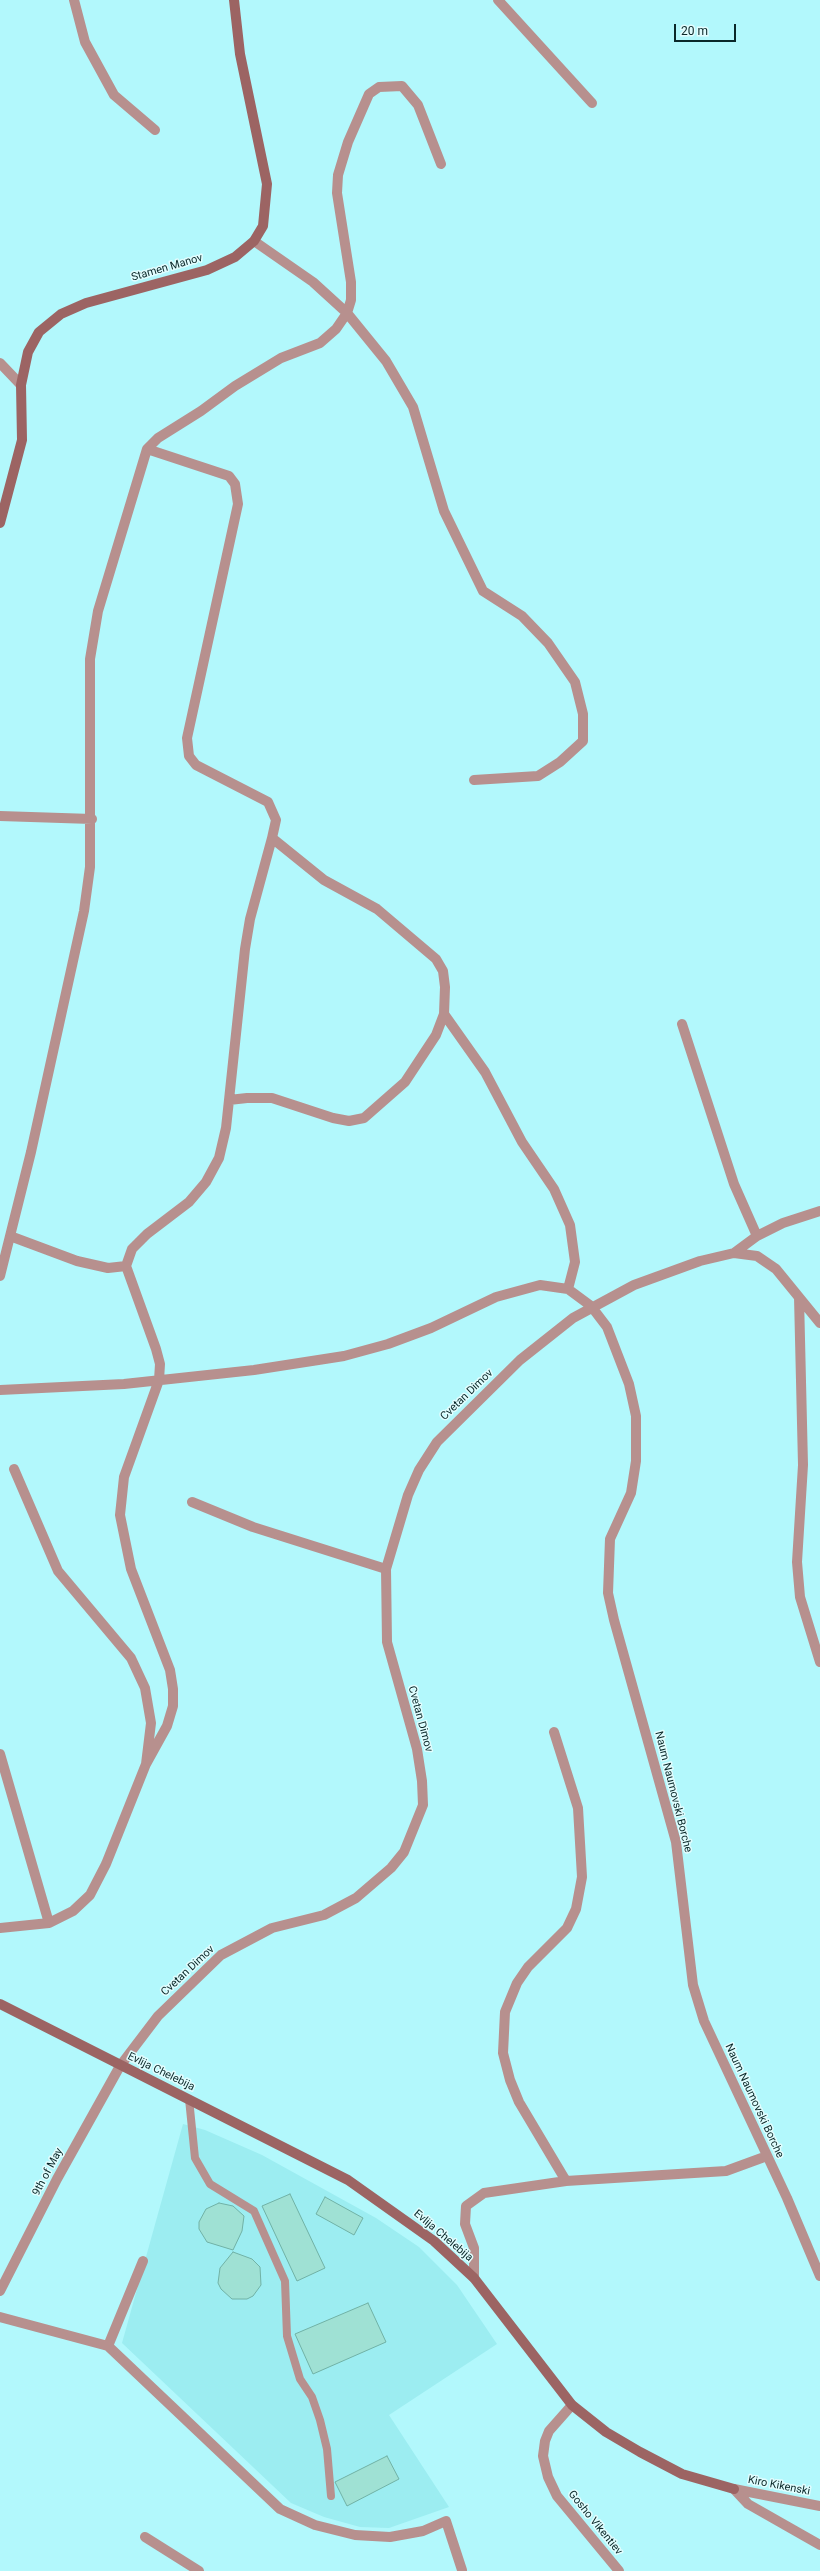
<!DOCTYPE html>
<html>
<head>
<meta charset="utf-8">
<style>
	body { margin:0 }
	#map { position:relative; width:820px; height:2571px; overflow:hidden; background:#b2f8fc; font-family:Roboto,sans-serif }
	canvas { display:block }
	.scale { position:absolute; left:674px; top:24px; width:62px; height:18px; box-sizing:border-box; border:2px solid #0a2829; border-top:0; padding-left:5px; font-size:12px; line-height:14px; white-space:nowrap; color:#0a2829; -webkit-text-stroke:3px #e2fdfe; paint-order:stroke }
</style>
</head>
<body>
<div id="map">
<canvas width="820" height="2571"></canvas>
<div class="scale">20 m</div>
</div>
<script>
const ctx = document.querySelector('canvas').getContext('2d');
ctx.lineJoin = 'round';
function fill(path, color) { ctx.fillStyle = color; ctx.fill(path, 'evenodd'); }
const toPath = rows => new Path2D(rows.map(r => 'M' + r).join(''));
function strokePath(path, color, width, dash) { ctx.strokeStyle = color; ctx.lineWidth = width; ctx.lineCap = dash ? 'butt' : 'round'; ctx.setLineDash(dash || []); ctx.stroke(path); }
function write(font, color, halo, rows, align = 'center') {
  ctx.font = font + ' Roboto,sans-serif'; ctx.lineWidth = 3; ctx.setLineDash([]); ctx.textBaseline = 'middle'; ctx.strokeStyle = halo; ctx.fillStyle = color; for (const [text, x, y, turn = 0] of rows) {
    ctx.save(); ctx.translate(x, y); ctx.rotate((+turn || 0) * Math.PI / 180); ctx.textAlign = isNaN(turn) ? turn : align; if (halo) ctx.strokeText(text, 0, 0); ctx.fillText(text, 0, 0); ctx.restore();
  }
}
fill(toPath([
	[183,2124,205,2130,262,2155,376,2218,419,2247,457,2285,497,2344,389,2415,449,2507,389,2528,360,2527,324,2517,291,2503,122,2343]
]), '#9cedf1');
const building = toPath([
	[290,2194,325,2268,297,2281,262,2206,290,2194],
	[325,2197,363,2218,354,2235,316,2214,325,2197],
	[219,2203,233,2206,244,2216,242,2231,233,2250,207,2242,199,2229,199,2222,206,2209,219,2203],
	[233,2252,252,2259,260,2267,261,2285,253,2296,247,2299,232,2299,221,2289,218,2283,220,2268,233,2252],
	[368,2303,386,2342,313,2374,295,2334,368,2303],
	[387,2456,399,2479,347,2506,335,2482,387,2456]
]);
fill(building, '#9fe1d4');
strokePath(building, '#71b2a6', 1);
strokePath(toPath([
	[189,2099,195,2158,210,2184,254,2211,285,2281,287,2336,300,2379,312,2397,320,2420,327,2449,331,2496]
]), '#b7908e', 8);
strokePath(toPath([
	[74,0,85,42,114,95,155,130],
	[498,0,592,103],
	[254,241,313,282,347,313,386,361,413,407,444,511,483,591,522,616,548,643,575,682,583,714,583,741,560,762,538,776,474,780],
	[0,363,21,385],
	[0,816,92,819],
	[444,1014,485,1072,522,1142,554,1189,570,1225,575,1262,568,1289],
	[682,1024,734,1184,757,1236],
	[229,1100,245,949,250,919,272,838],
	[10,1236,77,1261,108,1268,126,1266,156,1349,160,1364,159,1380,124,1477,120,1515,131,1569,170,1670,173,1689,173,1706,167,1726,146,1764],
	[734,1253,757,1236,783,1223,820,1211],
	[126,1266,132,1249,147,1234,189,1202,206,1182,219,1158,226,1128,229,1100,247,1098,272,1098,333,1118,349,1121,364,1118,405,1082,436,1035,444,1014,445,987,443,971,436,959,377,909,324,880,272,838,276,820,268,802,196,765,189,756,187,738,238,504,235,484,229,476,147,449],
	[0,1276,31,1152,84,911,90,867,90,659,98,611,147,449,158,438,201,411,235,386,281,358,320,343,336,329,347,313,351,300,351,282,337,193,338,175,348,142,369,94,379,87,402,86,418,105,441,164],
	[799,1297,803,1465,797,1562,800,1597,820,1662],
	[0,1390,124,1384,254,1370,344,1356,388,1344,431,1328,496,1297,540,1285,568,1289,591,1306,607,1327,629,1384,636,1416,636,1461,631,1493,610,1539,608,1593,614,1620,676,1842,693,1985,704,2021,787,2198,820,2276],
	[192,1502,253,1527,386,1569],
	[554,1732,578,1808,582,1877,576,1909,567,1928,528,1967,517,1983,505,2012,503,2053,510,2080,519,2102,566,2181],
	[0,1754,49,1923],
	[0,1928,49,1923,73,1911,90,1895,106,1864,146,1764,151,1723,145,1688,131,1658,58,1571,14,1469],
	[474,2278,474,2248,465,2224,466,2206,484,2193,566,2181,726,2171,767,2156],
	[0,2291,57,2179,120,2066,158,2016,221,1955,272,1928,324,1915,356,1898,391,1868,404,1852,423,1805,422,1781,417,1749,387,1642,386,1569,408,1495,419,1470,437,1442,520,1360,573,1318,634,1285,700,1261,734,1253,757,1256,776,1269,820,1323],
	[0,2317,108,2346,280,2509,315,2525,355,2535,390,2537,423,2531,446,2521,462,2570],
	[108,2346,143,2261],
	[572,2405,549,2431,545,2441,543,2456,548,2477,557,2496,619,2571],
	[734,2489,748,2504,820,2545],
	[734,2489,820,2506],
	[145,2537,199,2571]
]), '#b7908e', 10);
strokePath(toPath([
	[0,523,22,440,21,385,28,352,39,332,61,314,86,303,207,270,235,257,254,241,263,226,267,184,240,54,234,0],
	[0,2004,348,2180,434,2241,474,2278,572,2405,606,2432,640,2452,682,2474,734,2489]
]), '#9c6463', 10);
write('11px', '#0a2829', '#e2fdfe', [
	["Stamen Manov",167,268,-16],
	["Cvetan Dimov",467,1395,-44],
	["Cvetan Dimov",420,1719,75],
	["Naum Naumovski Borche",673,1792,76],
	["Cvetan Dimov",188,1971,-43],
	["Evlija Chelebija",161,2072,26],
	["Naum Naumovski Borche",754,2101,65],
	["9th of May",48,2172,-62],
	["Evlija Chelebija",443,2236,40],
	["Kiro Kikenski",779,2486,11],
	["Gosho Vikentiev",595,2523,51]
]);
</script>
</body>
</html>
